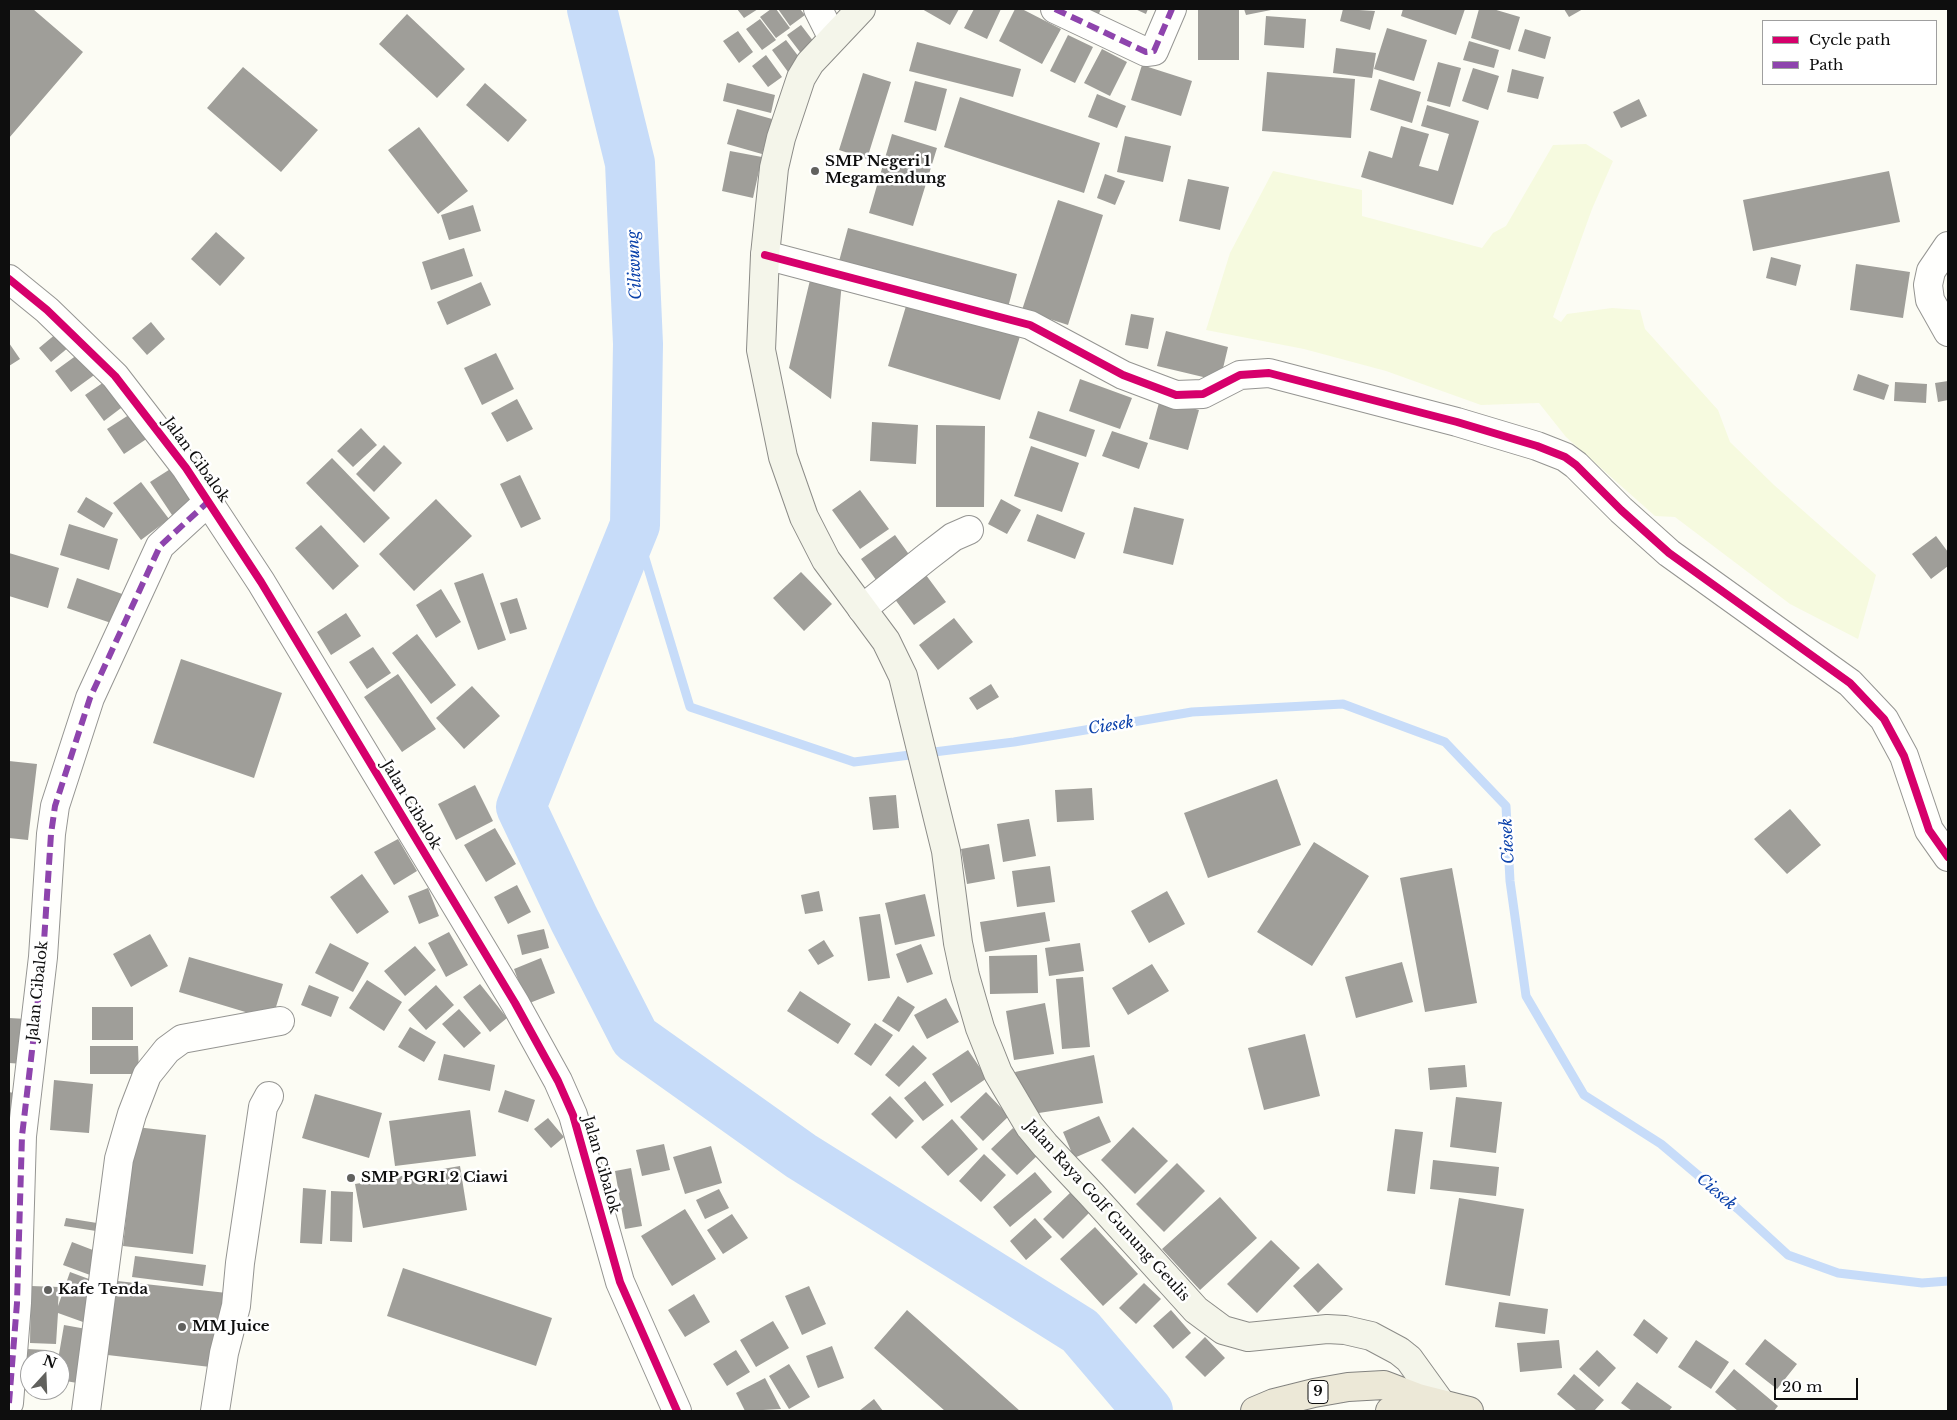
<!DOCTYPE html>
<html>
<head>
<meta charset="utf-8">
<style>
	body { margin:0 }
	#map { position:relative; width:1957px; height:1420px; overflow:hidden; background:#fcfcf4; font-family:"Libre Baskerville",serif }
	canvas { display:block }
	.frame { position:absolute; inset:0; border:10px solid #0e0e0e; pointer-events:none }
	.legend { position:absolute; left:1762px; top:20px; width:175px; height:65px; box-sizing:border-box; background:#fff; border:1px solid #9f9f9f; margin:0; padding:6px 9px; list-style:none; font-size:15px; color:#0e0e0e }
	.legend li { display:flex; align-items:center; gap:10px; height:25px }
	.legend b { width:25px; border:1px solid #9f9f9f }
	.north { position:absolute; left:20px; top:1350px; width:50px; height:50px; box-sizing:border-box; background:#fff; border:1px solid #9f9f9f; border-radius:50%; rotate:20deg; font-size:14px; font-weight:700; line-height:20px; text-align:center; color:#0e0e0e }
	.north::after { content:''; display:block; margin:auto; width:18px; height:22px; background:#61615e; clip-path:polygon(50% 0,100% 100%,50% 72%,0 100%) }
	.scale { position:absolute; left:1774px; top:1378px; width:84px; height:22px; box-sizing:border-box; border:2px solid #0e0e0e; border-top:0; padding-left:6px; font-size:15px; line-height:18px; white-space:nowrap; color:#0e0e0e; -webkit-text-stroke:4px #fff; paint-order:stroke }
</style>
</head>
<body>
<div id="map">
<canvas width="1957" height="1420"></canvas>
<div class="frame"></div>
<ul class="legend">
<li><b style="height:6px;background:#d6006c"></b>Cycle path</li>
<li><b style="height:6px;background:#8e44ad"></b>Path</li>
</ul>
<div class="north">N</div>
<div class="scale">20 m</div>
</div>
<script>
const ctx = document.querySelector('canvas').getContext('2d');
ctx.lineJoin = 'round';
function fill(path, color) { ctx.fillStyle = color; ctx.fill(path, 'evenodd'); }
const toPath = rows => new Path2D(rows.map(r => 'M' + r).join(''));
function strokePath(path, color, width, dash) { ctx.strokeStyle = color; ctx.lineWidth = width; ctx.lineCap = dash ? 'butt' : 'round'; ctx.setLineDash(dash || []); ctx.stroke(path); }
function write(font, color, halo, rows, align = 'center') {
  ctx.font = font + ' "Libre Baskerville",serif'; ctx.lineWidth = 5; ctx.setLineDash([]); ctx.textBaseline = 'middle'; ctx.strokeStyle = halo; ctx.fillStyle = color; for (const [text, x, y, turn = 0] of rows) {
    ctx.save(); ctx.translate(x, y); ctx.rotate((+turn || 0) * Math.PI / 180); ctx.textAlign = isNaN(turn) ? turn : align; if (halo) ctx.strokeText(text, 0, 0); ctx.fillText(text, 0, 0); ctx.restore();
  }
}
fill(toPath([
	[1586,144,1613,161,1592,209,1553,317,1561,322,1567,314,1612,308,1640,310,1645,329,1718,410,1730,442,1774,485,1876,575,1858,639,1790,604,1675,517,1655,516,1566,437,1539,403,1481,405,1386,371,1304,349,1206,330,1230,253,1273,171,1362,190,1362,216,1482,248,1493,233,1506,226,1553,145]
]), '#f6fadf');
strokePath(toPath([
	[635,525,690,707,854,762,1014,742,1192,712,1343,704,1445,742,1506,806,1510,881,1526,996,1584,1095,1661,1144,1738,1209,1788,1255,1838,1273,1922,1283,1948,1281]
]), '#c7dcf9', 9);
strokePath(toPath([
	[592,9,630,163,638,344,635,525,521,807,574,919,635,1038,801,1156,1080,1331,1148,1411]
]), '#c7dcf9', 50);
fill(toPath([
	[9,9,33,9,83,52,9,138],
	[737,9,758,9,744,18],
	[771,9,776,9,790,28,776,38,760,17],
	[778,9,800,9,805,15,790,26],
	[922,9,959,9,950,25],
	[974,9,1001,9,987,39,964,28],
	[1015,9,1022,9,1061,29,1042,64,999,41],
	[1076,9,1101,9,1097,18],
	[1135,9,1148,9,1146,14],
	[1198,9,1239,9,1239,60,1198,60],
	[1244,9,1270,9,1271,10,1246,15],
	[1343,9,1375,11,1370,30,1340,21],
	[1403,9,1465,9,1456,35,1401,16],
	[1479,9,1493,9,1520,17,1510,50,1471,38],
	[1564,9,1583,9,1569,17],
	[407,14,465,69,437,98,379,44],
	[1266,16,1306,19,1304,48,1264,45],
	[760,19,776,40,762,50,746,29],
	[801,25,817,46,803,56,787,35],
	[1387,28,1427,40,1414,81,1374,69],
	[1525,29,1551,37,1545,59,1518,51],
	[738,31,753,52,739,63,723,41],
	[1068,35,1093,47,1075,83,1050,71],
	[786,40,802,61,788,72,772,50],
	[1469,41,1499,50,1494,68,1463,60],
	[917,42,1021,69,1013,97,909,71],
	[1336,48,1376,53,1372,78,1333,73],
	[1102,49,1127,62,1110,96,1084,83],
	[766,55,782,77,768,87,752,66],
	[1438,62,1461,68,1450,107,1427,101],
	[1142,65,1192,81,1181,116,1131,100],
	[243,67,318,130,281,172,207,108],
	[1473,68,1499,76,1488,110,1462,101],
	[1512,69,1544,77,1538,99,1507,92],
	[1267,72,1355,79,1351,138,1262,131],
	[863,73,891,82,867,159,839,150],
	[1379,79,1421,92,1412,123,1370,110],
	[915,81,947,89,936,131,904,122],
	[485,83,527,120,508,142,466,105],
	[727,83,775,95,771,113,723,101],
	[1097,94,1126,106,1117,128,1088,117],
	[960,97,1100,143,1084,193,944,147],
	[1639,99,1647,116,1621,128,1613,112],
	[1427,105,1479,121,1453,205,1361,177,1369,151,1392,158,1401,126,1429,134,1419,166,1438,171,1449,134,1421,126],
	[737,109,772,119,762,154,727,144],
	[419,127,468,191,438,214,388,150],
	[892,134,937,148,913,226,869,213],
	[1125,136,1171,146,1163,182,1117,172],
	[730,151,762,157,753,198,722,191],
	[1889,171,1900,222,1753,251,1743,200],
	[1105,174,1125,181,1115,205,1097,198],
	[1188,179,1229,187,1220,230,1179,221],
	[1058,200,1103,215,1068,325,1022,310],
	[473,205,481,231,449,240,441,215],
	[848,228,1017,274,1007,311,838,265],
	[216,232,245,258,220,286,191,259],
	[464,248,473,276,431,290,422,262],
	[1771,257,1801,265,1796,286,1766,278],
	[1856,264,1910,272,1903,318,1850,310],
	[811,276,842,282,831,399,789,368],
	[481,282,491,305,447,325,437,302],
	[909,296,1022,330,1000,400,888,366],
	[1131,314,1154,318,1148,349,1125,345],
	[151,322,165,339,147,355,132,338],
	[1166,331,1228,347,1220,381,1157,366],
	[57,333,69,347,51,362,39,348],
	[9,343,20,359,9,366],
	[81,352,97,373,71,392,55,371],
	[496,353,514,389,482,405,464,368],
	[1858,374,1889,385,1884,400,1853,390],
	[1080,379,1132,398,1120,429,1069,411],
	[107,380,125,405,104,421,85,395],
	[1948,381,1948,400,1938,402,1935,383],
	[1895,382,1927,384,1926,403,1894,401],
	[517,399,533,429,507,442,491,413],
	[1160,399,1199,410,1188,450,1149,439],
	[1038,411,1095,430,1086,457,1029,438],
	[132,413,148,438,124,454,107,429],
	[872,422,918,425,916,464,870,461],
	[936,425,985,426,984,507,936,507],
	[361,428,377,445,353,467,337,451],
	[1112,431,1148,443,1139,469,1102,456],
	[384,445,402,463,374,492,356,474],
	[1031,446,1079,463,1062,512,1014,496],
	[332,458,390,518,364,543,306,483],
	[175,466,199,502,174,518,150,482],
	[520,475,541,519,521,528,500,484],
	[141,482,169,519,141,540,113,503],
	[860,490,889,529,860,549,832,510],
	[86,497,113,513,104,528,77,512],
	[436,499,472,536,414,591,379,554],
	[1001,499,1021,510,1007,534,988,524],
	[1134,507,1184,519,1173,565,1123,553],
	[1037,514,1085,533,1075,559,1027,541],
	[69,524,118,539,109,570,60,555],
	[321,525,359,566,333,590,295,548],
	[895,535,913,560,879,584,861,559],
	[1936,536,1948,552,1948,566,1931,579,1912,554],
	[9,553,59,568,48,608,9,596],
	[801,572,832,604,804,631,773,598],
	[483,573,506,640,478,650,454,583],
	[926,575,946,602,914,625,894,598],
	[77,578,125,595,114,624,67,608],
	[441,589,461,622,436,638,416,605],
	[517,598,527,629,510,634,500,603],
	[346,613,361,636,331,655,317,632],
	[954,618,973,642,938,670,919,645],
	[417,634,456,685,431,704,392,653],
	[373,647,391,673,367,689,349,662],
	[181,659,282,693,254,778,153,743],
	[398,674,436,729,402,752,364,697],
	[991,684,999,697,977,710,969,698],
	[472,686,500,716,464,749,436,718],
	[9,761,37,764,28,840,9,838],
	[1277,779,1301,845,1208,878,1184,813],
	[475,785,493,821,456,840,438,804],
	[1092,788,1094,820,1057,822,1055,790],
	[896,795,899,828,873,830,869,797],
	[1790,809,1821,845,1787,874,1754,839],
	[1029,819,1036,856,1003,862,997,824],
	[495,828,516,864,486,882,464,845],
	[398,839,417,871,394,885,374,852],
	[1314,842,1369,876,1312,966,1257,932],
	[989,844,995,879,967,884,961,849],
	[1050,866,1055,902,1017,907,1012,871],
	[1452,868,1477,1003,1425,1012,1400,878],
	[362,874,389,912,357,934,330,897],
	[517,885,531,912,508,924,494,897],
	[428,888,439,916,419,924,408,896],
	[819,891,823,911,805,914,801,895],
	[1167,891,1185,924,1149,943,1131,911],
	[925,894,935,936,895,945,885,903],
	[1045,912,1050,941,985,952,980,922],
	[880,914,890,978,868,981,859,917],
	[544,929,549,948,522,955,517,935],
	[449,932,468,965,446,977,428,943],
	[150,934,168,966,131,987,113,954],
	[824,940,834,956,818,965,808,950],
	[330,943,369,963,353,992,315,973],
	[1080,943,1084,971,1049,976,1045,948],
	[921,944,933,974,907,983,896,954],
	[415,946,436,970,405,996,384,971],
	[1037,955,1038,993,990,994,989,956],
	[189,957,283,984,272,1020,179,992],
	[541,958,555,993,527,1004,514,969],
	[1402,962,1413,1002,1356,1018,1345,977],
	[1152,964,1169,991,1128,1015,1112,988],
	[1083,977,1090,1047,1062,1049,1056,979],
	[367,980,402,1002,384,1031,349,1008],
	[480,984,507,1018,490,1032,463,997],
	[309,985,339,997,331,1017,301,1005],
	[436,985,454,1005,426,1030,408,1010],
	[800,991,851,1024,838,1044,787,1011],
	[898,996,915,1007,899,1032,882,1021],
	[946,998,959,1022,927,1039,914,1015],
	[1045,1003,1054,1054,1014,1060,1006,1011],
	[92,1007,133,1007,133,1040,92,1040],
	[459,1009,481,1033,464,1048,442,1024],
	[9,1018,27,1019,24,1064,9,1063],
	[875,1023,893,1035,871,1066,854,1054],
	[410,1027,436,1042,424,1062,398,1047],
	[1305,1034,1320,1096,1264,1110,1248,1048],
	[913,1045,927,1058,899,1087,885,1075],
	[90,1046,138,1046,139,1074,90,1074],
	[968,1050,987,1078,951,1103,932,1074],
	[444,1054,495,1065,490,1091,438,1080],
	[1094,1055,1103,1103,1026,1115,1015,1072],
	[1465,1065,1467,1087,1430,1090,1428,1068],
	[54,1080,93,1084,89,1133,50,1130],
	[925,1081,944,1105,923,1121,904,1098],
	[505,1090,535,1100,528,1122,498,1112],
	[9,1092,23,1095,18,1117,9,1115],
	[986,1092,1009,1116,983,1141,960,1117],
	[315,1094,382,1113,369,1158,302,1138],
	[890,1096,914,1121,896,1139,871,1114],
	[1456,1097,1502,1102,1496,1153,1450,1147],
	[470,1110,476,1156,395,1166,389,1121],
	[1099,1116,1111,1142,1074,1158,1063,1132],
	[548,1118,564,1137,551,1148,534,1129],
	[952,1119,978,1149,948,1176,921,1147],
	[136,1127,206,1135,193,1254,123,1246],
	[1133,1127,1168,1161,1135,1194,1101,1160],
	[1013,1128,1039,1154,1017,1175,991,1149],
	[1395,1129,1423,1132,1415,1194,1387,1191],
	[664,1144,670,1170,642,1176,636,1150],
	[711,1146,722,1183,685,1194,673,1157],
	[984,1154,1006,1175,981,1202,959,1181],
	[1433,1160,1499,1167,1496,1196,1430,1189],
	[1177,1163,1205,1191,1164,1232,1136,1204],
	[460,1166,467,1210,363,1228,355,1184],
	[631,1168,642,1226,625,1229,615,1171],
	[1035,1172,1052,1192,1010,1227,993,1207],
	[303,1188,326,1190,322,1244,300,1243],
	[719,1189,729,1208,705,1219,696,1200],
	[331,1191,353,1192,352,1242,330,1241],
	[1071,1192,1090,1212,1063,1239,1043,1219],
	[1220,1197,1257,1238,1200,1290,1162,1249],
	[1459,1198,1524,1209,1510,1296,1445,1285],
	[685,1209,716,1259,672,1286,641,1236],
	[732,1214,748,1238,723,1254,707,1230],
	[66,1218,97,1223,96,1231,64,1226],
	[1035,1218,1052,1237,1026,1260,1010,1241],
	[1095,1227,1138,1274,1103,1306,1060,1259],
	[1271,1240,1300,1268,1257,1313,1227,1284],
	[72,1242,98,1252,90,1275,63,1265],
	[135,1256,206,1265,203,1286,132,1277],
	[1318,1263,1343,1289,1318,1313,1293,1286],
	[403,1268,552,1318,536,1366,387,1316],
	[70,1272,97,1282,83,1322,58,1313,56,1344,30,1343,31,1286,59,1287,58,1306],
	[108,1280,227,1293,219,1368,99,1354],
	[1144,1283,1161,1299,1136,1324,1119,1308],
	[809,1286,826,1324,802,1335,785,1296],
	[694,1294,710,1322,685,1337,668,1310],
	[1499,1302,1548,1309,1545,1334,1495,1327],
	[907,1310,1020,1411,945,1411,874,1348],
	[1171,1310,1191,1333,1173,1349,1153,1326],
	[1644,1319,1668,1338,1657,1354,1633,1335],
	[773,1321,789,1348,756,1367,740,1340],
	[64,1325,92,1330,83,1384,60,1380,60,1360,58,1360],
	[1205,1337,1225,1358,1205,1377,1185,1357],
	[1765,1339,1797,1364,1777,1389,1745,1364],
	[1559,1340,1562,1368,1520,1372,1517,1343],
	[1696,1340,1729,1362,1711,1389,1678,1367],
	[832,1346,844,1378,818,1388,806,1356],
	[27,1349,47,1350,46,1360,30,1360,30,1390,25,1390],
	[736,1350,750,1372,727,1386,713,1364],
	[1597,1350,1616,1368,1599,1387,1579,1369],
	[789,1364,810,1397,789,1409,769,1376],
	[1734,1369,1778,1406,1774,1411,1738,1411,1715,1392],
	[1574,1374,1604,1400,1594,1411,1577,1411,1557,1394],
	[765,1378,781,1409,745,1411,736,1393],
	[1637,1382,1672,1407,1669,1411,1632,1411,1621,1403],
	[874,1399,883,1411,859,1411]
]), '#9f9e99');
const minor = toPath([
	[818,9,832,37],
	[1055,9,1146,52,1154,51,1172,9],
	[1948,246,1931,271,1928,285,1930,300,1948,332],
	[765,255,1030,325,1123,375,1176,395,1203,394,1240,375,1269,373,1457,422,1537,446,1565,457,1576,465,1621,510,1669,553,1850,683,1884,719,1904,756,1929,830,1948,857],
	[9,279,47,310,115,376,186,468,261,582,515,1003,558,1081,573,1115,620,1282,677,1411],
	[862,609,927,557,953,537,969,530],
	[9,1403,17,1303,22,1136,43,957,51,834,55,806,90,698,160,546,209,501],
	[86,1411,119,1159,132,1114,147,1075,167,1050,182,1039,280,1021],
	[215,1411,224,1353,236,1306,240,1263,263,1107,269,1096]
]);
const secondary = toPath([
	[861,9,810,63,801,78,781,138,774,168,765,255,761,350,783,457,804,517,826,560,886,641,903,676,946,851,958,943,965,976,980,1028,998,1073,1030,1127,1045,1145,1092,1195,1196,1310,1223,1330,1248,1337,1327,1329,1345,1330,1371,1336,1399,1351,1409,1359,1440,1402]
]);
const trunk = toPath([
	[1255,1411,1274,1403,1314,1393,1348,1387,1384,1385,1418,1398,1469,1411],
	[1390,1411,1418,1398]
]);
strokePath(minor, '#959592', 30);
strokePath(secondary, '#8c8c88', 30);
strokePath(trunk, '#82827f', 30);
strokePath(minor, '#fffffd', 28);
strokePath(secondary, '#f4f5ea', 28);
strokePath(trunk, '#ece8d7', 28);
strokePath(toPath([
	[1055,9,1146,52,1154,51,1172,9],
	[9,1403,17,1303,22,1136,43,957,51,834,55,806,90,698,160,546,209,501]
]), '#8e44ad', 6, [12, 6]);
strokePath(toPath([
	[765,255,1030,325,1123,375,1176,395,1203,394,1240,375,1269,373,1457,422,1537,446,1565,457,1576,465,1621,510,1669,553,1850,683,1884,719,1904,756,1929,830,1948,857],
	[9,279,47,310,115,376,186,468,261,582,515,1003,558,1081,573,1115,620,1282,677,1411]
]), '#d6006c', 8);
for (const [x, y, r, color] of [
	[815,171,5,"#61615e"],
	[351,1178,5,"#61615e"],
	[48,1290,5,"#61615e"],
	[182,1327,5,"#61615e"]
]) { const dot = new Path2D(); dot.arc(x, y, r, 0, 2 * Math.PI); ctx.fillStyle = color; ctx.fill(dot); strokePath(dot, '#fff', 2); }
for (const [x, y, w] of [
	[1318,1392,20]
]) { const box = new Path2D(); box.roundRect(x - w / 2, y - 11.5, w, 23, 4); ctx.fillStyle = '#fff'; ctx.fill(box); strokePath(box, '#0e0e0e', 1); }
write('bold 14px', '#0e0e0e', null, [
	["9",1318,1392]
]);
write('bold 15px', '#0e0e0e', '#fff', [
	["SMP Negeri 1",825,162],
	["Megamendung",825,179],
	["SMP PGRI 2 Ciawi",361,1178],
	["Kafe Tenda",58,1290],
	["MM Juice",192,1327]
], 'left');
write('15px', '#0e0e0e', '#fff', [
	["Jalan Cibalok",196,460,54],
	["Jalan Cibalok",411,805,59],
	["Jalan Cibalok",38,991,-84],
	["Jalan Cibalok",601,1165,74],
	["Jalan Raya Golf Gunung Geulis",1107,1211,48]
]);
write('italic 16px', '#0d43ab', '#fff', [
	["Ciliwung",635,265,-93],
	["Ciesek",1111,726,-9],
	["Ciesek",1508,841,-93],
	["Ciesek",1716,1192,41]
]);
</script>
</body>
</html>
